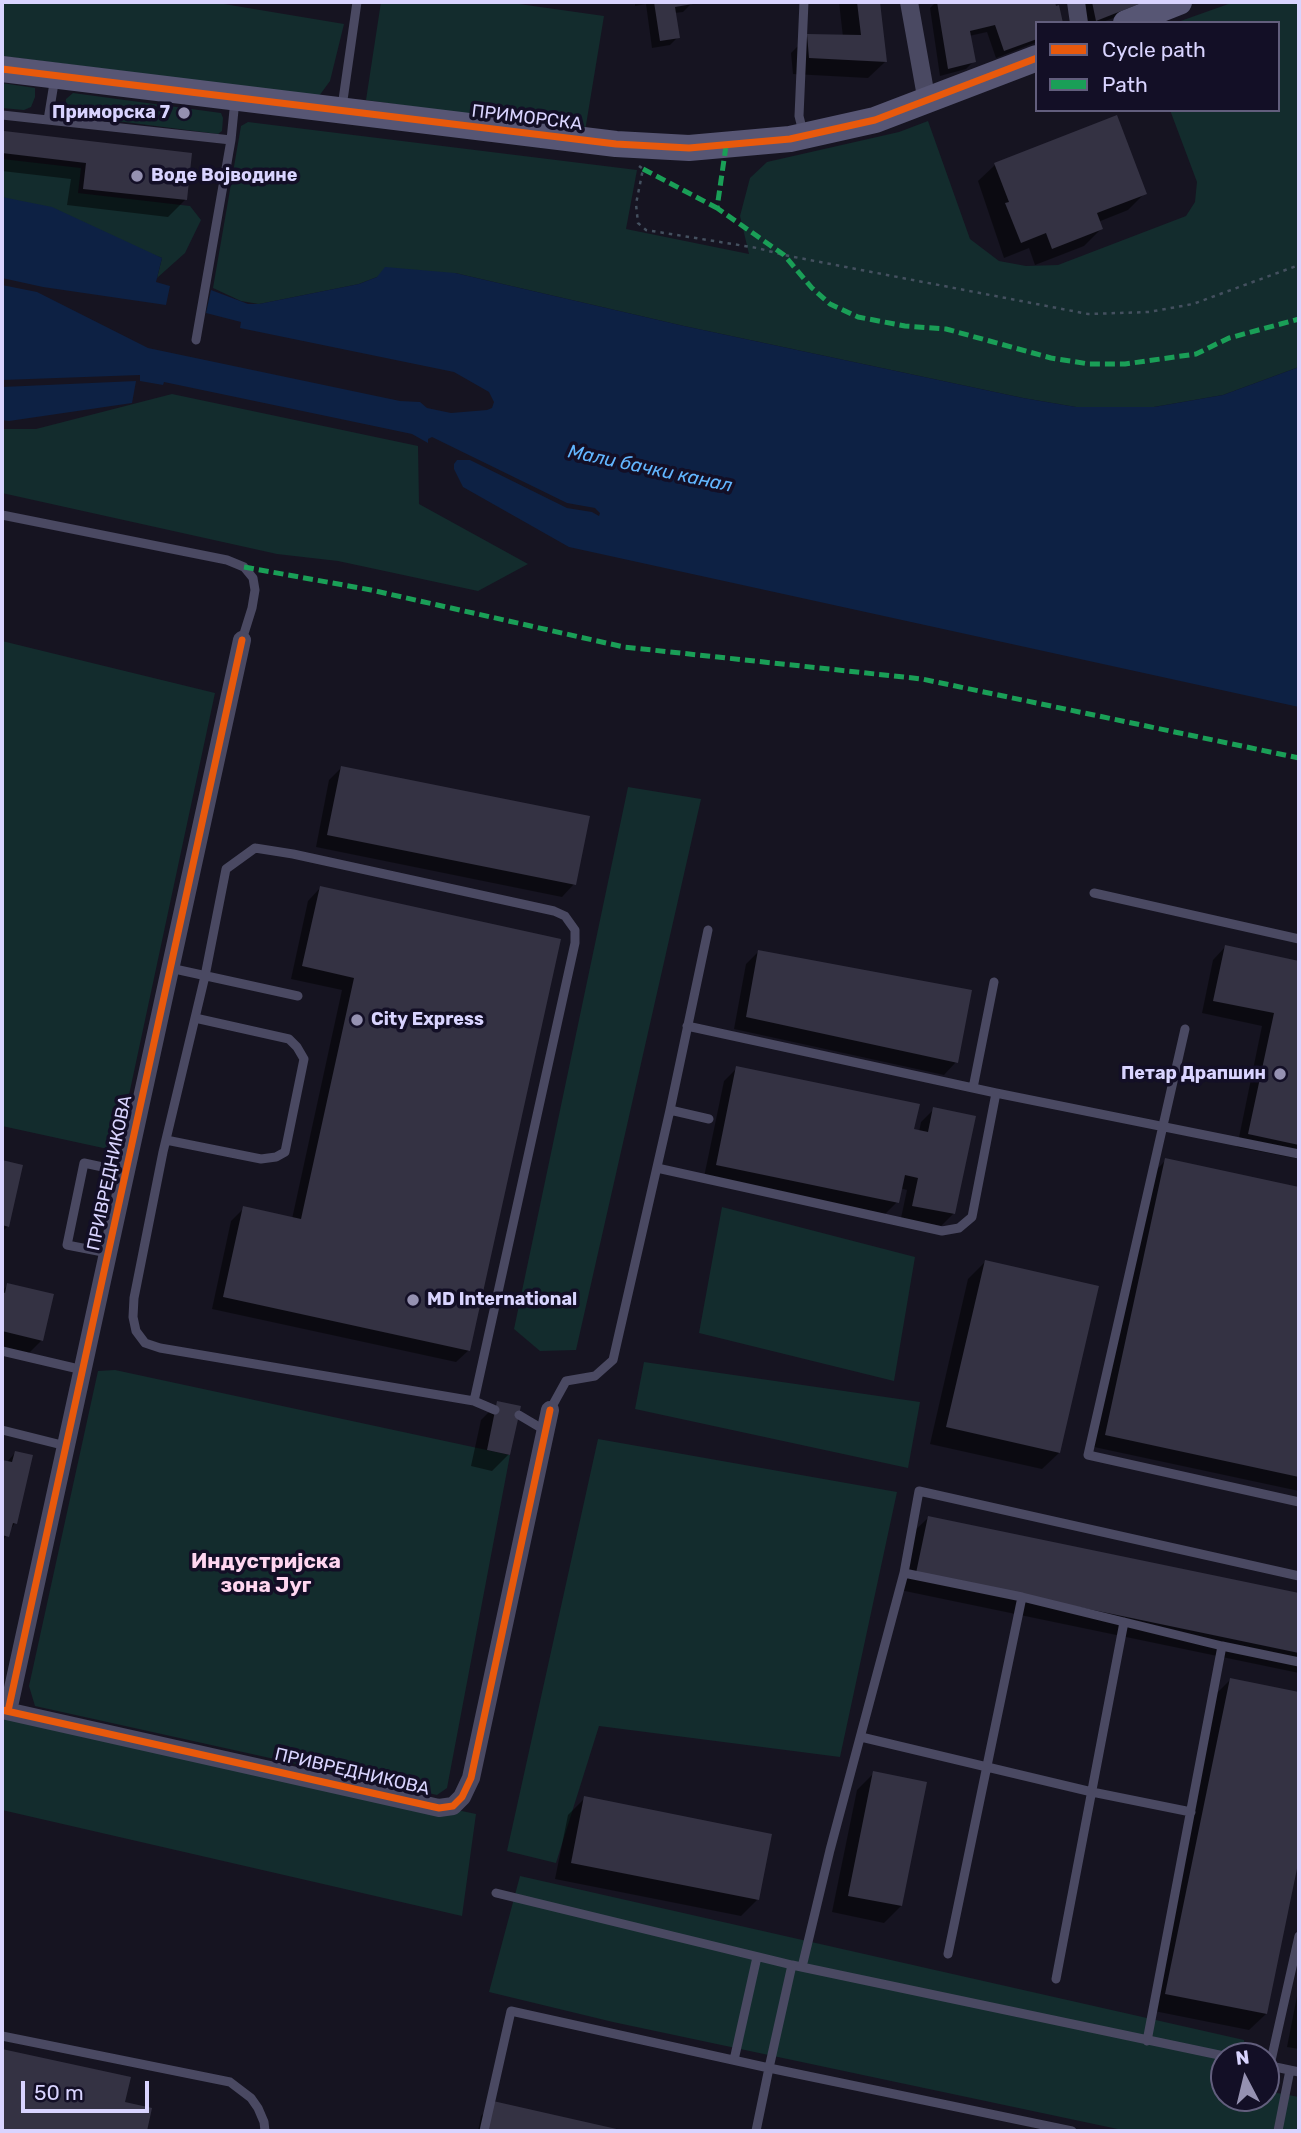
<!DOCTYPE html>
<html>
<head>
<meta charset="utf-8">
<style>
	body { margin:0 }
	#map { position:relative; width:1301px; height:2133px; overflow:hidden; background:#161421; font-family:Rubik,sans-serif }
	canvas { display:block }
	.frame { position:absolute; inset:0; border:4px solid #d9d4ff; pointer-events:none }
	.legend { position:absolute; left:1035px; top:21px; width:245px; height:91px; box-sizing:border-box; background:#130f26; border:2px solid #625e7d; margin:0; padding:9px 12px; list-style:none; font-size:21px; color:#d9d4ff }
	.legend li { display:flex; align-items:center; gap:14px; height:35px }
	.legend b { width:35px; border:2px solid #625e7d }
	.north { position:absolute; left:1210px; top:2042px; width:70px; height:70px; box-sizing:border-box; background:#130f26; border:2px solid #625e7d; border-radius:50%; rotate:353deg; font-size:19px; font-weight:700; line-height:28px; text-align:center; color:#d9d4ff }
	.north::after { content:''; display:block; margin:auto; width:24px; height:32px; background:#9591b1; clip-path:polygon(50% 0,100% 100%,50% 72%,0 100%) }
	.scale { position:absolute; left:21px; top:2081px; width:128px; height:32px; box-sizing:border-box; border:4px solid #d9d4ff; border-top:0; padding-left:9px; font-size:21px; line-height:24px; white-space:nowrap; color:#d9d4ff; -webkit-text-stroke:5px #130f26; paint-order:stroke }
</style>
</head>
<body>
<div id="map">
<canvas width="1301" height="2133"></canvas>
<div class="frame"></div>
<ul class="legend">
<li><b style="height:9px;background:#e8590c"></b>Cycle path</li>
<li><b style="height:9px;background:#1a9f57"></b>Path</li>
</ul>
<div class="north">N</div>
<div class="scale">50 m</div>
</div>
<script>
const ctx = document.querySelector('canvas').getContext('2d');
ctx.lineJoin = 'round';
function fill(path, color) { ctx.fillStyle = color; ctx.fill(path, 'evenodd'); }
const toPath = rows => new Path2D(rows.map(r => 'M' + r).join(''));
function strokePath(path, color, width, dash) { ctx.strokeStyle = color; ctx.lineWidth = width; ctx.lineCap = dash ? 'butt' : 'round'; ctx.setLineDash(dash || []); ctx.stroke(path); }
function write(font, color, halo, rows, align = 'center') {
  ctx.font = font + ' Rubik,sans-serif'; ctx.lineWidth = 7; ctx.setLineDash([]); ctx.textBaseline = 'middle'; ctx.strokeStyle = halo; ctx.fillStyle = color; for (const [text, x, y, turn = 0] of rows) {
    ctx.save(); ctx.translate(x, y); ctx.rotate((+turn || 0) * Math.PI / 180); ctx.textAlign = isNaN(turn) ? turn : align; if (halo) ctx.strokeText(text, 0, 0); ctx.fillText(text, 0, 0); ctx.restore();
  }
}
fill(toPath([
	[2,2,212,2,344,24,330,81,319,96,2,56],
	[381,2,505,2,604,16,585,131,366,100],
	[1234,2,1299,2,1299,367,1223,395,1154,407,1076,407,1023,398,684,326,455,273,377,277,359,284,259,304,241,301,213,288,241,126,248,122,637,170,626,229,749,254,740,216,750,178,767,162,899,132,928,121,970,239,999,261,1026,266,1058,265,1186,216,1195,202,1197,182,1170,110,1278,110,1278,23,1175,23],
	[2,83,35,88,35,97,31,107,24,110,2,108],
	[73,93,221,113,223,118,222,131,218,134,70,115,65,110,66,99],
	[2,159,81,168,78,193,190,206,201,220,185,253,157,278,162,258,2,197],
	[172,394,418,446,419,504,528,564,478,591,338,561,277,554,2,493,2,429,36,429],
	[2,641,215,693,117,1151,2,1126],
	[628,787,701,799,576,1350,540,1351,514,1329],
	[722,1207,915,1257,894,1381,699,1333],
	[644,1362,920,1402,908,1468,635,1409],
	[115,1370,510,1455,447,1788,437,1795,35,1706,29,1686,98,1371],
	[598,1439,897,1492,840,1757,599,1726,556,1863,507,1851],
	[2,1714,476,1814,462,1916,2,1810],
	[520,1876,1244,2040,1246,2056,1224,2056,1224,2098,1266,2098,1266,2091,1299,2097,1299,2131,1127,2131,613,2022,489,1992]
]), '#132c2d');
fill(toPath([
	[2,197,52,207,162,258,156,282,170,286,166,305,43,287,2,278],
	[385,267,455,273,684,326,1023,398,1076,407,1154,407,1223,395,1299,367,1299,707,569,547,463,487,454,469,454,464,457,460,470,460,567,508,592,512,599,516,600,513,595,508,567,503,432,437,428,439,428,443,412,434,374,426,164,382,163,385,140,381,140,375,2,380,2,285,37,292,148,348,400,401,420,402,427,408,451,413,487,410,492,408,494,402,489,392,454,372,240,328,241,322,206,313,211,290,248,304,259,304,359,284,377,277],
	[136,381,132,403,9,421,2,420,2,387]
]), '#0d2144');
fill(toPath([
	[635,2,691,2,691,4,683,12,674,13,678,37,670,45,652,48,646,4,635,6],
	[839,2,878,2,885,62,868,78,793,74,791,53,808,36,843,37],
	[936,2,966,2,967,6,985,2,1053,2,1055,9,1037,23,1037,42,996,58,987,32,969,36,974,61,966,69,940,76,930,8],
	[1083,2,1155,2,1100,23,1087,23],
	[1116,118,1145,193,1128,210,1098,222,1101,229,1084,246,1035,265,1029,248,1004,258,978,181,995,165],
	[4,133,190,155,185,200,168,217,67,205,71,179,2,171,2,135],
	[342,767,574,884,562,897,316,847,329,780],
	[320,888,559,940,469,1350,456,1362,212,1309,231,1221,244,1208,292,1219,342,990,291,979,308,901],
	[1225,947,1299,962,1299,1159,1237,1147,1262,1026,1202,1013,1213,960],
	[759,951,956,1062,944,1075,734,1029,746,964],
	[737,1068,912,1130,919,1132,921,1122,934,1109,954,1213,941,1226,901,1218,907,1190,900,1188,897,1202,885,1214,704,1177,724,1081],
	[1166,1160,1299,1189,1299,1491,1094,1447,1153,1173],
	[2,1162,21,1166,8,1226,2,1232],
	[985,1262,1059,1453,1042,1469,930,1444,968,1279],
	[8,1285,42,1340,25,1357,2,1351,2,1291],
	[498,1403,509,1454,492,1471,471,1466,481,1420],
	[15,1453,15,1523,2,1542,2,1462,6,1463],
	[928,1518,1299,1595,1299,1673,900,1590,911,1534],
	[1231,1679,1299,1693,1299,1850,1266,2014,1249,2030,1149,2010,1214,1696],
	[874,1773,901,1906,884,1923,832,1912,857,1790],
	[585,1798,757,1900,741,1916,555,1879,568,1815],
	[1299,1986,1299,2049,1287,2047],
	[2,2051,129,2079,123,2104,150,2110,145,2131,2,2131],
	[494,2103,618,2131,478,2131,481,2116]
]), '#0007');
fill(toPath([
	[654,2,692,2,693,4,675,7,680,38,660,41],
	[857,2,880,2,887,62,809,58,807,34,861,35],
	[937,2,968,2,968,4,978,2,1055,2,1056,6,1059,5,1063,23,1037,23,1037,39,1004,51,995,25,970,31,976,62,948,69],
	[1092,2,1144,2,1096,21],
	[1117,115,1147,194,1097,213,1103,229,1052,249,1046,233,1021,243,1005,203,1009,202,994,163],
	[4,131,192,153,187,200,83,189,86,163,2,153],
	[341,766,590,816,576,885,327,835],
	[320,886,561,939,470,1351,223,1297,243,1206,301,1219,354,978,302,966],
	[1225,945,1299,961,1299,1145,1248,1134,1274,1013,1213,1001],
	[758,950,972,990,958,1063,746,1017],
	[736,1066,920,1104,914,1129,928,1132,933,1107,976,1116,955,1214,912,1206,918,1178,905,1175,899,1203,716,1165],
	[1165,1158,1299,1187,1299,1477,1105,1435],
	[2,1160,23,1165,9,1227,2,1225],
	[985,1260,1099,1286,1060,1453,946,1427],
	[7,1283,54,1294,43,1341,2,1331,2,1292,5,1293],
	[497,1401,521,1406,510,1455,487,1450],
	[15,1451,33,1455,17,1524,13,1523,9,1537,2,1535,2,1460,12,1462],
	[928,1516,1299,1593,1299,1653,916,1573],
	[1230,1678,1299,1692,1299,1859,1267,2014,1165,1994],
	[873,1771,927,1782,902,1906,848,1896],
	[584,1796,772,1834,759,1900,571,1863],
	[2,2049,131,2077,125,2102,152,2108,147,2131,2,2131],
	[493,2101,621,2130,621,2131,487,2131]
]), '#343243');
strokePath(toPath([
	[639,166,643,169,636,204,638,223,646,230,757,248,784,255,1088,314,1149,312,1193,304,1299,265]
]), '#44505f', 2.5, [3.5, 5]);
strokePath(toPath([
	[342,107,357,2],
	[2,115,231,140],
	[48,120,55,77],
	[803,132,799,116,804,2],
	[196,340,231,140,235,100],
	[2,515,227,560,244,567,253,578,255,590,252,608,242,640],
	[255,848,293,854,554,911,565,916,575,930,575,943,474,1401,160,1348,145,1343,136,1331,133,1317,134,1298,163,1152,205,976,226,869,255,848],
	[1094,893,1299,939],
	[170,968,298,996],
	[687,1026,996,1093,1299,1154],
	[1185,1029,1088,1455,1299,1502],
	[973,1088,994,982],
	[670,1110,709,1119],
	[166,1140,261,1159,276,1157,285,1152,304,1059,297,1047,289,1039,195,1018],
	[657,1168,942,1231,959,1228,972,1217,996,1093],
	[108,1253,67,1245,84,1163,126,1172],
	[2,1351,83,1370],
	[474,1401,495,1410],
	[550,1410,566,1381,595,1376,613,1360,670,1110,708,930],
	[519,1415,546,1431],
	[2,1430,66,1446],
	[904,1573,919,1491,1299,1576],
	[861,1737,1092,1792,1191,1812],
	[496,1893,792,1965],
	[948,1954,1022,1597],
	[802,1967,830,1850,904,1573,1022,1597,1222,1646,1299,1662],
	[1056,1979,1124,1622],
	[2,2036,230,2082,251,2098,258,2108,264,2122,265,2131],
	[1147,2041,1222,1646],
	[734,2060,757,1957],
	[1266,2065,1299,2072],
	[1270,2065,1299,1936],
	[484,2131,511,2011,769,2068,756,2131],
	[1072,2131,769,2068,792,1965,1224,2056],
	[1278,2131,1290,2070]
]), '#4a4962', 9);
strokePath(toPath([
	[909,2,927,102],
	[1076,2,1079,23],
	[2,1710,439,1808,453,1806,462,1797,471,1778,550,1410],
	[8,1711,242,640]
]), '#4a4962', 18);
strokePath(toPath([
	[1126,23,1179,2],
	[2,69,616,144,689,148,790,139,875,120,1037,58]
]), '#575674', 26);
strokePath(toPath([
	[726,146,717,208,784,255,812,288,830,304,858,317,905,326,946,329,1051,358,1089,364,1125,364,1196,354,1229,338,1299,319],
	[643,169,717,208],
	[244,567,371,590,624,647,922,679,1299,758]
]), '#1a9f57', 5, [10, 5]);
strokePath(toPath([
	[2,69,616,144,689,148,790,139,875,120,1037,58],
	[2,1710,439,1808,453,1806,462,1797,471,1778,550,1410],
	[8,1711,242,640]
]), '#e8590c', 7);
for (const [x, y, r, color] of [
	[184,113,7,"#9591b1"],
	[137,176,7,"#9591b1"],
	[357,1020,7,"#9591b1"],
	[1280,1074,7,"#9591b1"],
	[413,1300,7,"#9591b1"]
]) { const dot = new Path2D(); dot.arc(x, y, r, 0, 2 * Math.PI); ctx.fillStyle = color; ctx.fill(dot); strokePath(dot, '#130f26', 2.5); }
write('bold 18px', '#d9d4ff', '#130f26', [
	["Приморска 7",170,113,"right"],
	["Воде Војводине",151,176],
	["City Express",371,1020],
	["Петар Драпшин",1266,1074,"right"],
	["MD International",427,1300]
], 'left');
write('18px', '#d9d4ff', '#130f26', [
	["ПРИМОРСКА",527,118,7],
	["ПРИВРЕДНИКОВА",110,1173,-78],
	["ПРИВРЕДНИКОВА",352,1772,13]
]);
write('italic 19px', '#62b6ff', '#130f26', [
	["Мали бачки канал",650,469,12]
]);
write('bold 21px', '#ffd6f0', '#130f26', [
	["Индустријска",266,1562],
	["зона Југ",266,1586]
]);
</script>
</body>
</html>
